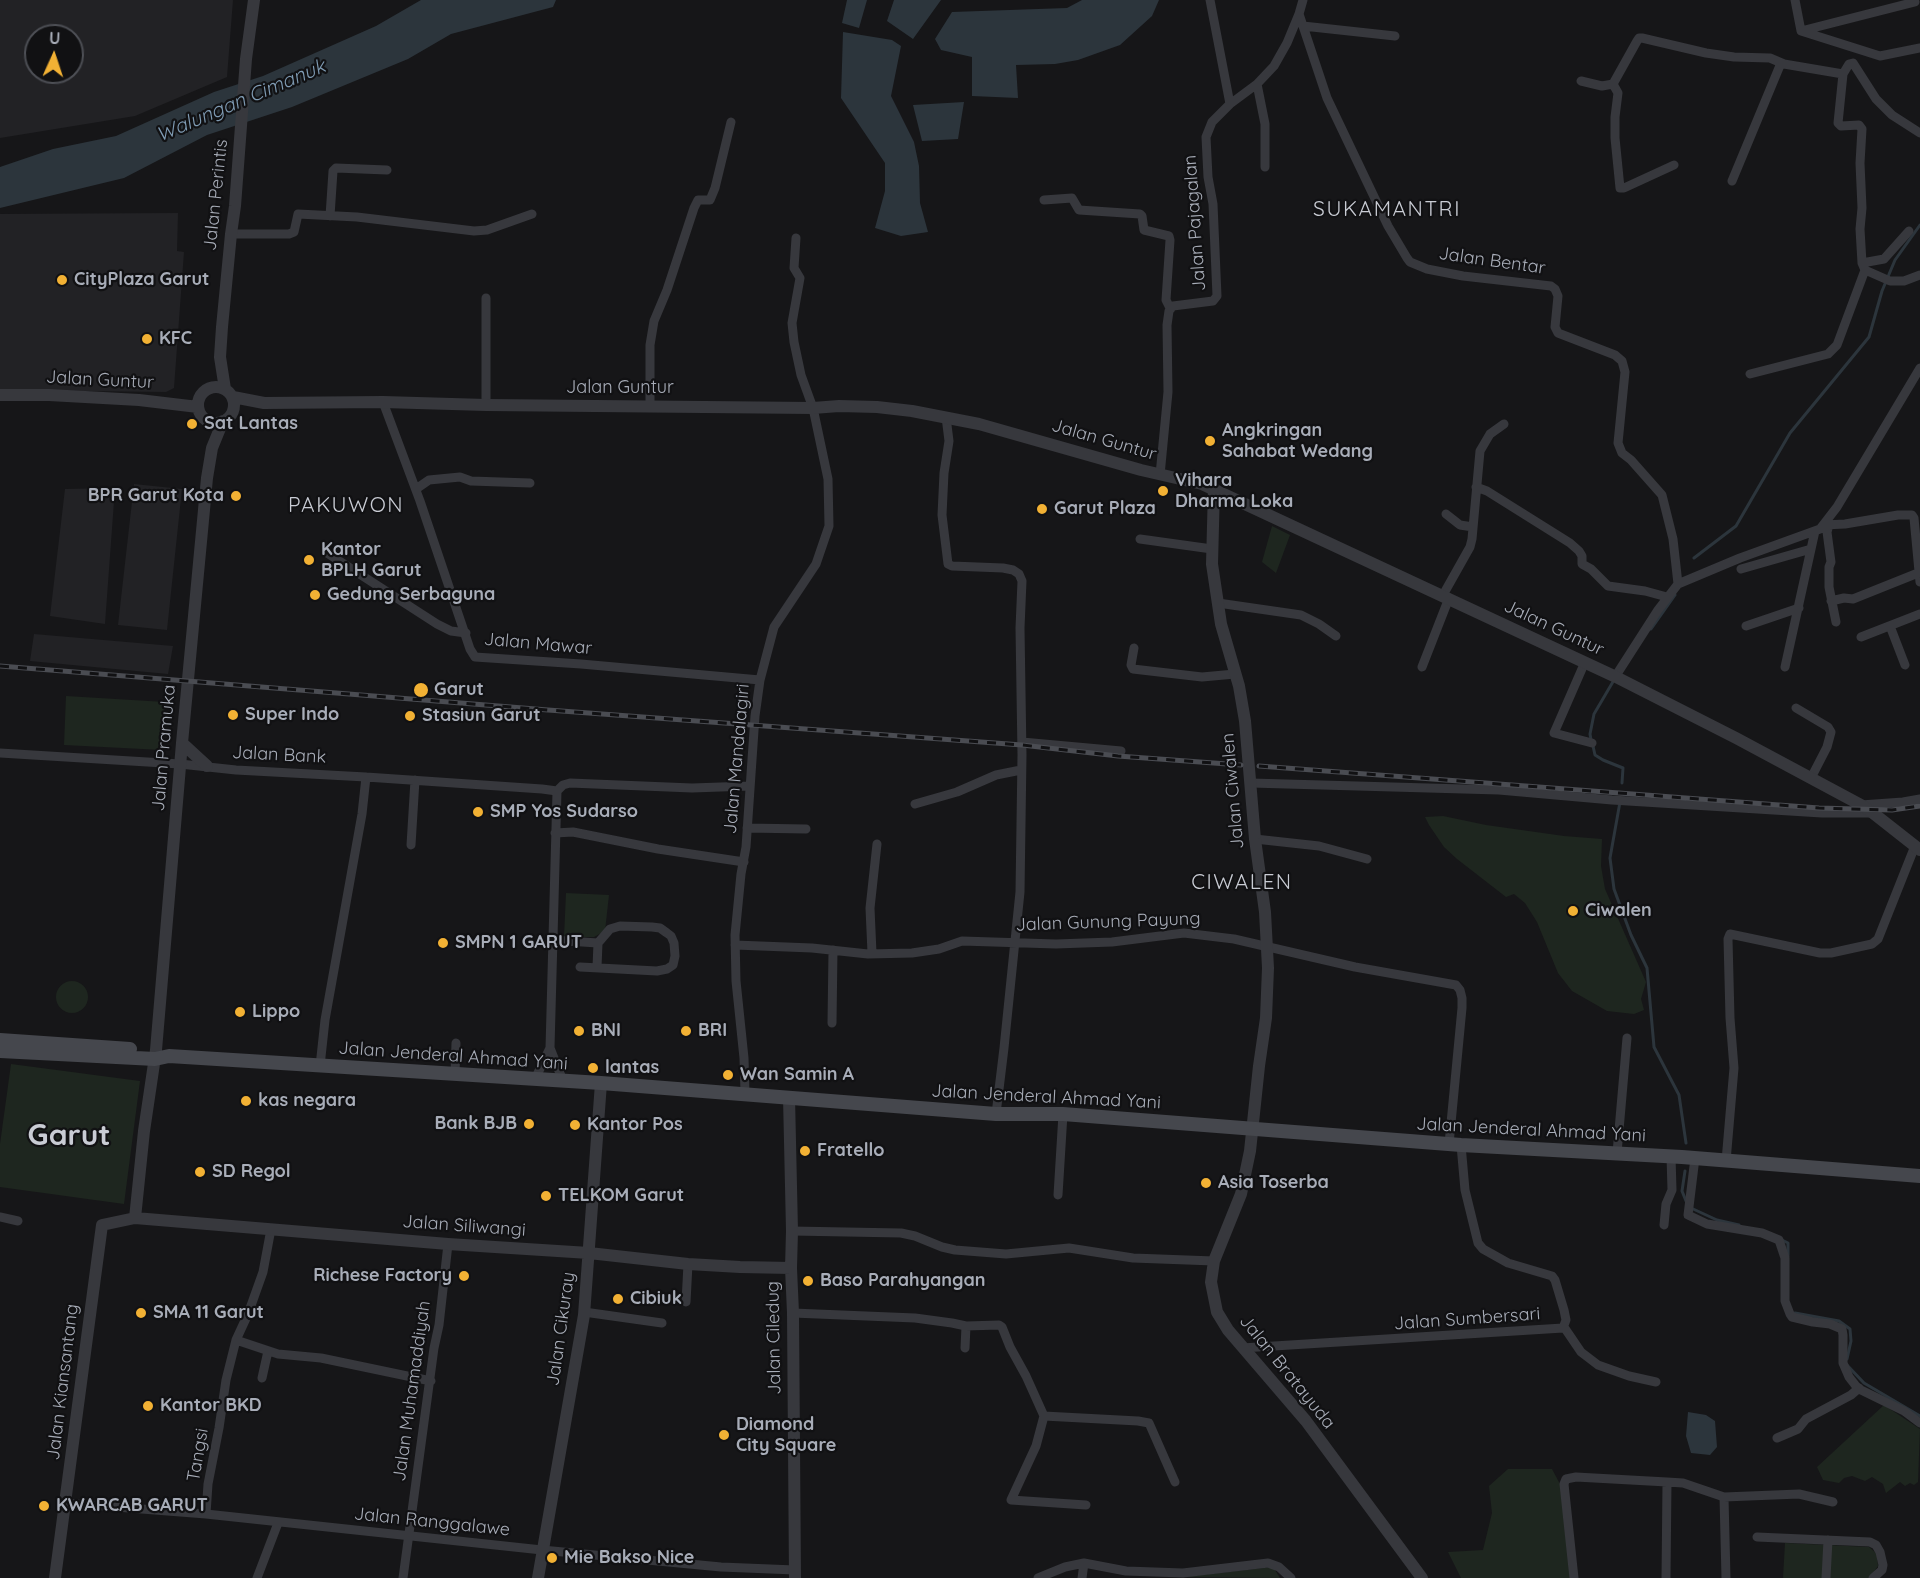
<!DOCTYPE html>
<html>
<head>
<meta charset="utf-8">
<style>
	body { margin:0 }
	#map { position:relative; width:1920px; height:1578px; overflow:hidden; background:#161618; font-family:Quicksand,sans-serif }
	canvas { display:block }
	.north { position:absolute; left:24px; top:24px; width:60px; height:60px; box-sizing:border-box; background:#111113; border:2px solid #4d4f55; border-radius:50%; rotate:3deg; font-size:16px; font-weight:700; line-height:24px; text-align:center; color:#a8adb8 }
	.north::after { content:''; display:block; margin:auto; width:21px; height:27px; background:#f2b134; clip-path:polygon(50% 0,100% 100%,50% 72%,0 100%) }
</style>
</head>
<body>
<div id="map">
<canvas width="1920" height="1578"></canvas>
<div class="north">U</div>
</div>
<script>
const ctx = document.querySelector('canvas').getContext('2d');
ctx.lineJoin = 'round';
function fill(path, color) { ctx.fillStyle = color; ctx.fill(path, 'evenodd'); }
const toPath = rows => new Path2D(rows.map(r => 'M' + r).join(''));
function strokePath(path, color, width, dash) { ctx.strokeStyle = color; ctx.lineWidth = width; ctx.lineCap = dash ? 'butt' : 'round'; ctx.setLineDash(dash || []); ctx.stroke(path); }
function write(font, color, halo, rows, align = 'center') {
  ctx.font = font + ' Quicksand,sans-serif'; ctx.lineWidth = 4.5; ctx.setLineDash([]); ctx.textBaseline = 'middle'; ctx.strokeStyle = halo; ctx.fillStyle = color; for (const [text, x, y, turn = 0] of rows) {
    ctx.save(); ctx.translate(x, y); ctx.rotate((+turn || 0) * Math.PI / 180); ctx.textAlign = isNaN(turn) ? turn : align; if (halo) ctx.strokeText(text, 0, 0); ctx.fillText(text, 0, 0); ctx.restore();
  }
}
fill(toPath([
	[0,0,233,0,227,77,135,116,0,138],
	[36,36,72,36,72,72,36,72],
	[178,213,177,251,184,252,174,388,166,392,0,390,0,214],
	[134,484,182,489,167,630,118,625],
	[115,488,105,624,50,616,65,489],
	[34,634,173,646,168,674,30,661]
]), '#222225');
fill(toPath([
	[1272,526,1290,535,1276,573,1262,562],
	[66,696,165,702,162,750,64,745],
	[1443,816,1486,825,1564,836,1602,839,1601,866,1605,889,1646,982,1641,999,1644,1010,1634,1014,1607,1011,1572,991,1558,973,1537,922,1525,903,1514,894,1506,897,1457,859,1444,847,1429,825,1425,817],
	[566,893,609,895,605,931,594,937,564,937],
	'56 997a16 16 0 1 1 32 0a16 16 0 1 1-32 0Z',
	[11,1064,140,1081,124,1204,0,1187,0,1144],
	[1884,1405,1920,1429,1918,1482,1914,1485,1910,1483,1905,1486,1900,1482,1886,1493,1883,1484,1872,1477,1865,1481,1852,1476,1844,1478,1839,1483,1823,1480,1817,1467],
	[1508,1469,1552,1469,1561,1486,1571,1578,1461,1578,1448,1552,1483,1550,1492,1513,1489,1486],
	[1785,1543,1869,1547,1877,1554,1878,1566,1869,1578,1783,1578],
	[1273,1567,1280,1578,1181,1577]
]), '#1e261f');
fill(toPath([
	[421,0,556,0,553,7,451,34,408,59,292,107,207,135,124,178,0,208,0,167,53,149,116,136,214,92,263,76,376,26],
	[847,0,867,0,859,28,842,23],
	[894,0,941,0,913,39,887,21],
	[1082,0,1159,0,1152,16,1120,45,1078,60,1055,64,1016,65,1018,98,972,96,972,57,941,50,935,39,952,12,1067,8],
	[843,32,892,40,901,46,891,96,914,142,919,166,920,203,928,232,901,236,875,228,885,191,885,163,841,98],
	[964,102,958,139,922,141,913,105],
	[1688,1412,1706,1415,1715,1421,1717,1447,1710,1455,1691,1453,1686,1436]
]), '#2c353c');
strokePath(toPath([
	[1694,558,1736,526,1790,433,1869,337,1882,291,1895,260,1920,225],
	[1651,629,1675,595],
	[1591,740,1590,734,1594,714,1614,680],
	[1593,746,1595,755,1603,760,1623,768,1622,783],
	[1620,802,1610,858,1614,889,1631,935,1647,968,1654,1047,1679,1095,1686,1143],
	[1685,1171,1682,1191,1686,1201],
	[1691,1208,1717,1220,1739,1225],
	[1782,1240,1788,1243,1788,1256],
	[1795,1313,1839,1321,1850,1329,1851,1341,1847,1359],
	[1847,1365,1864,1383,1920,1416]
]), '#2c353c', 3);
strokePath(toPath([
	[1210,0,1230,104],
	[1795,0,1801,31],
	[1915,2,1801,31,1880,56,1920,48],
	[1299,14,1327,98,1388,226,1407,258,1410,262,1427,269,1463,276,1551,286,1555,289,1558,296,1555,327,1558,333,1615,355,1622,361,1625,372,1618,443,1622,453,1631,460,1662,495,1673,539,1678,584],
	[1303,26,1395,36],
	[1843,74,1838,123,1841,126,1859,125,1862,129,1860,163,1862,208,1860,229,1862,263,1865,270,1890,281,1904,281,1920,275],
	[1581,81,1602,86,1613,84,1637,41,1639,38,1642,38,1706,53,1734,57,1770,58,1784,64,1843,74,1849,64,1853,63,1876,99,1892,115,1920,133],
	[1257,84,1265,124,1265,167],
	[1613,84,1618,93,1615,117,1615,138,1620,188,1624,188,1674,165],
	[1732,181,1781,63],
	[1044,200,1072,198,1079,210,1140,214,1142,216,1144,230,1169,236,1170,240,1166,300,1170,308],
	[330,216,333,171,336,168,387,170],
	[231,234,289,234,294,232,298,214,357,217,474,231,487,230,532,214],
	[1862,263,1884,259,1909,231],
	[1750,374,1828,354,1837,345,1865,270],
	[383,402,420,501,470,649,475,657,581,664,760,680],
	[486,405,486,298],
	[650,406,650,345,654,321,667,290,694,208,698,200,710,200,715,188,731,122],
	[946,417,949,441,944,473,942,515,948,564,952,566,1003,568,1013,570,1019,574,1022,581,1020,628,1022,755,1020,892,1004,1048,996,1114],
	[1160,475,1168,392,1167,325,1169,311,1173,306,1213,301,1217,296,1213,204,1208,177,1206,137,1212,122,1230,104,1257,84,1274,66,1287,43,1299,14,1303,0],
	[1476,487,1487,491,1570,543,1579,551,1582,556,1582,564,1591,569,1608,586,1645,591,1667,597],
	[416,489,429,480,460,477,471,481,530,483],
	[1446,514,1460,525,1473,527],
	[1824,525,1845,524,1898,515,1912,515,1914,518,1920,582],
	[1829,525,1827,532,1831,562,1829,567,1829,587,1836,622],
	[1140,539,1212,549],
	[327,553,437,624,451,631,466,633],
	[1741,569,1811,549],
	[1443,595,1470,547,1472,539,1480,451,1490,434,1504,424],
	[1831,601,1844,598,1853,599,1918,573],
	[1218,603,1301,615,1319,624,1336,636],
	[1746,626,1799,608],
	[1890,626,1905,665],
	[1861,637,1920,614],
	[1134,648,1131,665,1133,669,1202,677,1235,674],
	[1585,662,1554,733,1592,743],
	[1422,667,1449,598],
	[1785,667,1815,531],
	[1615,677,1658,610,1678,584,1740,558,1820,529,1837,507,1920,368],
	[1796,708,1828,727,1831,732,1827,747,1811,778],
	[1022,742,1121,751],
	[0,753,180,764,236,770,366,777,542,789,557,791],
	[1251,783,1499,790,1612,800,1822,813,1871,813],
	[557,791,563,785,570,783,692,788,749,786],
	[915,804,957,792,996,775,1021,770],
	[1861,805,1903,802,1920,799],
	[747,828,806,829],
	[555,833,573,832,658,849,744,862],
	[1255,839,1319,846,1367,859],
	[411,845,415,780],
	[551,940,598,943,610,929,620,926,652,927,660,928,667,933,671,936,674,943,675,956,673,965,667,969,657,971,580,967],
	[735,945,812,948,868,954,912,953,939,949,962,941,1056,944,1112,942,1184,933,1234,939,1355,967,1456,985,1460,990,1462,998,1462,1008,1449,1144],
	[872,953,870,908,877,844],
	[597,967,598,943],
	[832,1023,833,950],
	[550,1048,563,1081],
	[320,1066,325,1020,362,814,366,777],
	[455,1074,456,1043],
	[535,1079,550,1048,557,791],
	[745,1093,744,1058,736,981,735,935,741,874,746,847,755,716,760,680,774,627,816,564,829,526,828,479,813,408,801,375,794,342,792,323,800,278,794,268,796,238],
	[1617,1153,1627,1038],
	[1695,1158,1688,1215,1707,1224,1762,1233,1779,1240,1785,1258,1785,1301,1790,1314,1792,1317,1813,1322,1830,1324,1842,1329,1843,1335,1843,1363,1849,1377,1856,1386,1861,1390,1904,1411,1920,1423],
	[1726,1161,1734,1068,1730,1018,1728,939,1730,934,1820,953,1831,953,1872,944,1878,939,1915,846],
	[1058,1195,1063,1114],
	[0,1217,18,1221],
	[1664,1225,1666,1204,1672,1190,1671,1156],
	[792,1231,901,1233,915,1236,942,1247,955,1250,1006,1254,1069,1248,1133,1258,1214,1261],
	[686,1302,688,1264],
	[584,1312,662,1323],
	[793,1313,915,1318,952,1323,966,1326,965,1348],
	[966,1326,999,1325,1002,1327,1010,1347,1026,1376,1044,1416,1036,1446,1011,1500,1086,1505],
	[1564,1327,1581,1352,1598,1365,1629,1376,1656,1382],
	[236,1340,278,1354,321,1358,431,1381],
	[1242,1348,1563,1328,1566,1320,1564,1310,1555,1280,1552,1276,1508,1263,1483,1249,1478,1243,1465,1190,1461,1145],
	[262,1378,268,1351],
	[1044,1416,1138,1421,1149,1423,1175,1482],
	[1777,1438,1798,1429,1806,1419,1851,1395,1859,1388],
	[1667,1482,1683,1483,1724,1497,1799,1494,1833,1502],
	[1724,1497,1726,1578],
	[65,1503,206,1514,542,1550,721,1567,795,1570],
	[206,1514,208,1484,219,1428,226,1380,236,1340,248,1314,263,1272,271,1229],
	[1757,1537,1870,1542,1876,1545,1880,1552,1883,1565,1882,1570,1873,1578],
	[257,1578,278,1523],
	[403,1578,434,1348,439,1325,448,1244],
	[1038,1578,1065,1567,1084,1563,1126,1571,1183,1573,1268,1563,1279,1567,1291,1578],
	[1082,1578,1084,1563],
	[1574,1578,1564,1484,1566,1479,1576,1477,1667,1482,1666,1578],
	[1826,1578,1828,1540]
]), '#37383d', 9);
strokePath(toPath([
	'198 405a18 18 0 1 1 36 0a18 18 0 1 1-36 0Z',
	[225,389,220,357,222,327,231,234,235,206,246,59,254,0],
	[0,395,49,395,139,400,198,407],
	[233,397,264,403,383,402,486,405,813,408,839,406,877,407,912,411,979,424,1141,470,1202,484,1616,677,1736,738,1861,805,1873,813,1920,850],
	[1214,488,1212,564,1221,624,1239,686,1245,721,1255,839,1265,912,1268,968,1266,1018,1259,1066,1250,1151,1241,1194,1214,1261,1211,1282,1217,1312,1228,1330,1306,1421,1422,1578],
	[182,743,207,766],
	[789,1097,792,1231,791,1268,793,1313,795,1578],
	[135,1218,144,1131,156,1050,182,743,207,478,212,448,223,421],
	[55,1578,102,1225,135,1218,448,1244,589,1253,688,1264,740,1267,791,1268],
	[538,1578,584,1315,601,1083]
]), '#37383d', 12);
strokePath(toPath([
	[0,1040,130,1049],
	[0,1051,155,1059,169,1056,601,1083,996,1114,1063,1114,1461,1145,1682,1157,1920,1176]
]), '#45474d', 14);
const rail = toPath([
	[0,666,548,710,1022,745,1118,756,1241,765],
	[1259,766,1819,808,1892,810,1920,806]
]);
strokePath(rail, '#4a4c52', 5);
strokePath(rail, '#111113', 3, [9]);
for (const [x, y, r, color] of [
	[62,280,6,"#f2b134"],
	[147,339,6,"#f2b134"],
	[192,424,6,"#f2b134"],
	[1210,441,6,"#f2b134"],
	[1163,491,6,"#f2b134"],
	[236,496,6,"#f2b134"],
	[1042,509,6,"#f2b134"],
	[309,560,6,"#f2b134"],
	[315,595,6,"#f2b134"],
	[421,690,8,"#f2b134"],
	[233,715,6,"#f2b134"],
	[410,716,6,"#f2b134"],
	[478,812,6,"#f2b134"],
	[1573,911,6,"#f2b134"],
	[443,943,6,"#f2b134"],
	[240,1012,6,"#f2b134"],
	[579,1031,6,"#f2b134"],
	[686,1031,6,"#f2b134"],
	[593,1068,6,"#f2b134"],
	[728,1075,6,"#f2b134"],
	[246,1101,6,"#f2b134"],
	[529,1124,6,"#f2b134"],
	[575,1125,6,"#f2b134"],
	[805,1151,6,"#f2b134"],
	[200,1172,6,"#f2b134"],
	[1206,1183,6,"#f2b134"],
	[546,1196,6,"#f2b134"],
	[464,1276,6,"#f2b134"],
	[808,1281,6,"#f2b134"],
	[618,1299,6,"#f2b134"],
	[141,1313,6,"#f2b134"],
	[148,1406,6,"#f2b134"],
	[724,1435,6,"#f2b134"],
	[44,1506,6,"#f2b134"],
	[552,1558,6,"#f2b134"]
]) { const dot = new Path2D(); dot.arc(x, y, r, 0, 2 * Math.PI); ctx.fillStyle = color; ctx.fill(dot); strokePath(dot, '#111113', 2); }
write('18px', '#a8adb8', '#111113', [
	["Jalan Perintis",216,195,-84],
	["Jalan Pajagalan",1195,223,-94],
	["Jalan Bentar",1492,261,8],
	["Jalan Guntur",100,380,3],
	["Jalan Guntur",620,388],
	["Jalan Guntur",1104,440,16],
	["Jalan Guntur",1554,628,25],
	["Jalan Mawar",538,644,5],
	["Jalan Pramuka",164,748,-85],
	["Jalan Bank",279,755,3],
	["Jalan Mandalagiri",737,759,-85],
	["Jalan Ciwalen",1233,791,-95],
	["Jalan Gunung Payung",1108,922,-2],
	["Jalan Jenderal Ahmad Yani",453,1056,4],
	["Jalan Jenderal Ahmad Yani",1046,1097,3],
	["Jalan Jenderal Ahmad Yani",1531,1130,3],
	["Jalan Siliwangi",464,1226,4],
	["Jalan Sumbersari",1467,1319,-4],
	["Jalan Cikuray",561,1329,-82],
	["Jalan Ciledug",774,1338,-91],
	["Jalan Bratayuda",1287,1372,51],
	["Jalan Kiansantang",63,1382,-83],
	["Jalan Muhamaddiyah",412,1391,-82],
	["Tangsi",198,1455,-80],
	["Jalan Ranggalawe",432,1522,6]
]);
write('bold 18px', '#a8adb8', '#111113', [
	["CityPlaza Garut",74,280],
	["KFC",159,339],
	["Sat Lantas",204,424],
	["Angkringan",1222,431],
	["Sahabat Wedang",1222,452],
	["Vihara",1175,481],
	["Dharma Loka",1175,502],
	["BPR Garut Kota",224,496,"right"],
	["Garut Plaza",1054,509],
	["Kantor",321,550],
	["BPLH Garut",321,571],
	["Gedung Serbaguna",327,595],
	["Garut",434,690],
	["Super Indo",245,715],
	["Stasiun Garut",422,716],
	["SMP Yos Sudarso",490,812],
	["Ciwalen",1585,911],
	["SMPN 1 GARUT",455,943],
	["Lippo",252,1012],
	["BNI",591,1031],
	["BRI",698,1031],
	["lantas",605,1068],
	["Wan Samin A",740,1075],
	["kas negara",258,1101],
	["Bank BJB",517,1124,"right"],
	["Kantor Pos",587,1125],
	["Fratello",817,1151],
	["SD Regol",212,1172],
	["Asia Toserba",1218,1183],
	["TELKOM Garut",558,1196],
	["Richese Factory",452,1276,"right"],
	["Baso Parahyangan",820,1281],
	["Cibiuk",630,1299],
	["SMA 11 Garut",153,1313],
	["Kantor BKD",160,1406],
	["Diamond",736,1425],
	["City Square",736,1446],
	["KWARCAB GARUT",56,1506],
	["Mie Bakso Nice",564,1558]
], 'left');
write('italic 20px', '#7f9bb3', '#111113', [
	["Walungan Cimanuk",241,101,-23]
]);
ctx.letterSpacing = '1.5px';
write('21px', '#c9ccd4', '#111113', [
	["SUKAMANTRI",1387,210],
	["PAKUWON",346,506],
	["CIWALEN",1242,883]
]);
ctx.letterSpacing = '0px';
write('bold 30px', '#c9ccd4', '#111113', [
	["Garut",69,1136]
]);
</script>
</body>
</html>
